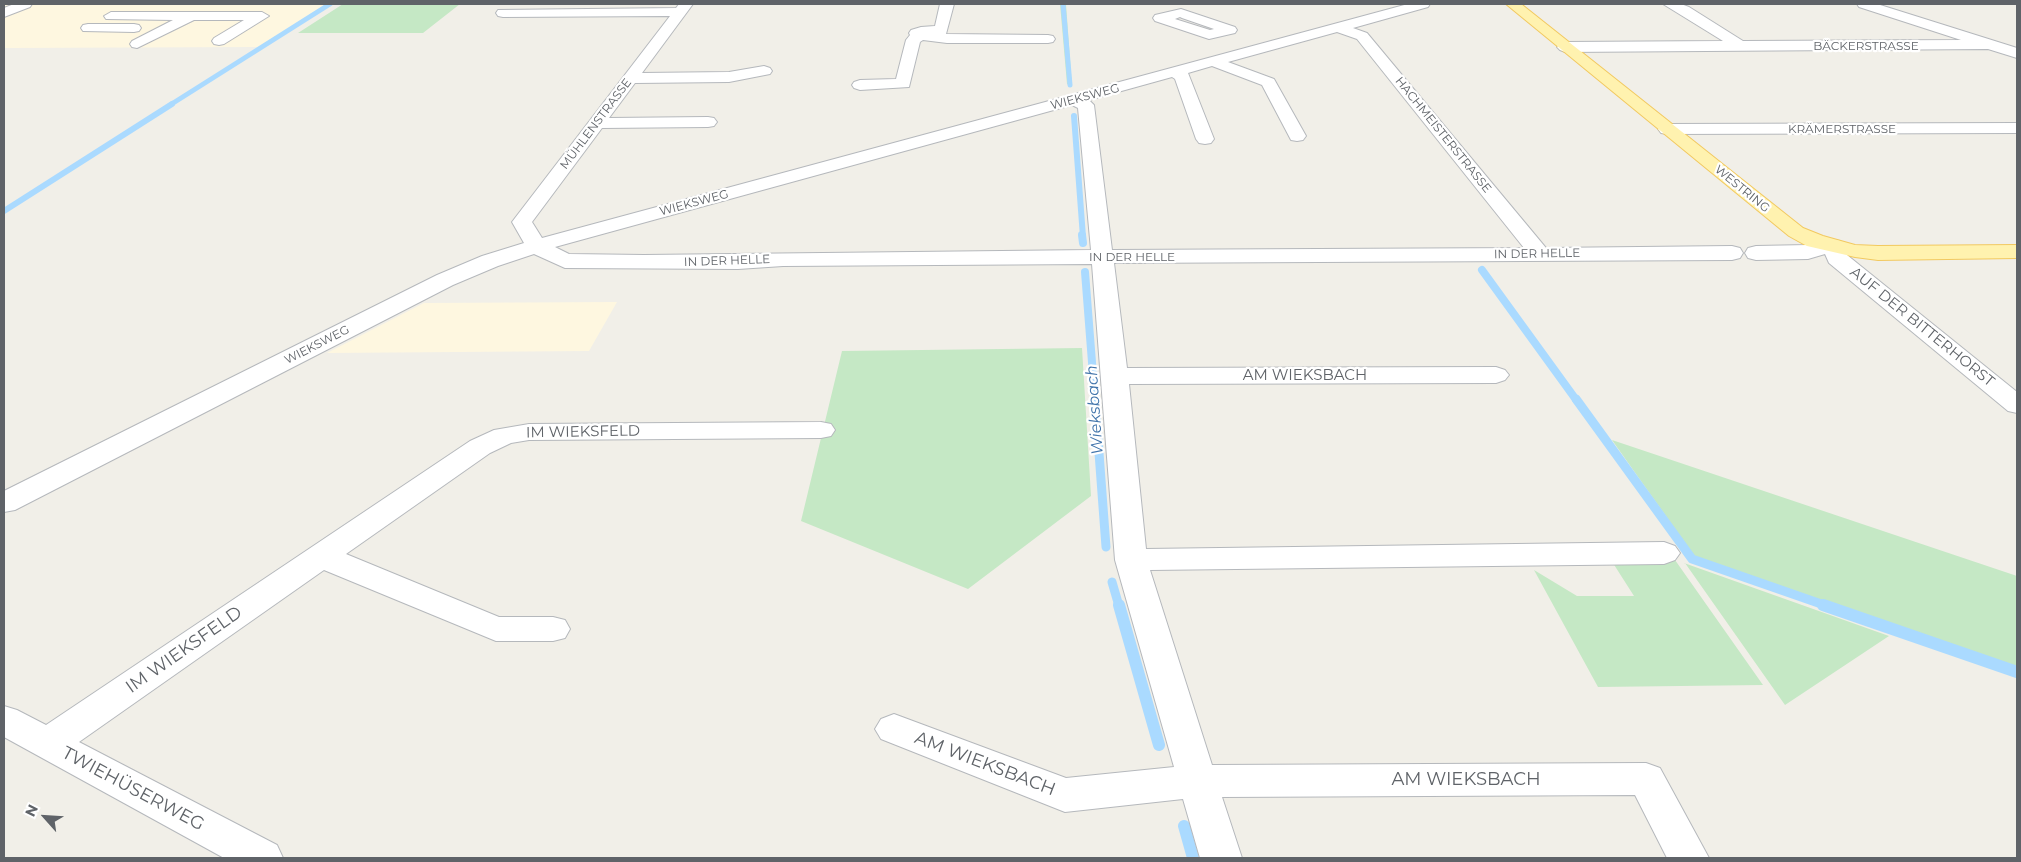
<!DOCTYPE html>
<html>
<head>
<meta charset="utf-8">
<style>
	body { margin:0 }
	#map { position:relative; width:2021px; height:862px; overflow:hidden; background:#f1efe8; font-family:Montserrat,sans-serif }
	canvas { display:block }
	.frame { position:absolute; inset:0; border:5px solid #5f6368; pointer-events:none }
	.north { position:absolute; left:20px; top:792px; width:50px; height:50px; -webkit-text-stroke:4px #fff; paint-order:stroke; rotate:296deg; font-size:14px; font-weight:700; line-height:20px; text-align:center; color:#5f6368 }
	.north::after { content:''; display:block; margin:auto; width:18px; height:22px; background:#5f6368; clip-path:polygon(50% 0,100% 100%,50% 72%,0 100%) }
</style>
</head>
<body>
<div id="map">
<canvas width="2021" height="862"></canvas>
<div class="frame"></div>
<div class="north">N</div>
</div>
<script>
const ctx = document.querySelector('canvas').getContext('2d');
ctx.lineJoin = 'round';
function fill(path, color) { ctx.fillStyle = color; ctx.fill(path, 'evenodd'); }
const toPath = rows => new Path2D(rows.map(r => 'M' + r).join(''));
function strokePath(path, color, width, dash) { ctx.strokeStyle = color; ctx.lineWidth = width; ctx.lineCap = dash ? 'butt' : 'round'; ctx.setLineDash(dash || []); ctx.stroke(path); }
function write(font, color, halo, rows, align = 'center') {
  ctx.font = font + ' Montserrat,sans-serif'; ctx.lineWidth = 4.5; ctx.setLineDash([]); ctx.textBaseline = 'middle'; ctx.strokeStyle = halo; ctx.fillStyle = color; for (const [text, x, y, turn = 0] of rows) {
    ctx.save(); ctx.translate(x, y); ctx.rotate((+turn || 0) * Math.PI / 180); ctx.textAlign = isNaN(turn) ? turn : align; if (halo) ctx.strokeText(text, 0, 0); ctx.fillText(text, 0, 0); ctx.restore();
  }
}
fill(toPath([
	[4,4,326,4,258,47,4,48],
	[617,302,589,351,327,353,424,303]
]), '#fef7e0');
fill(toPath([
	[343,4,460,4,423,33,298,33],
	[1060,4,1066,4,1072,87,1067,84],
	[1082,348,1091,496,968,589,801,521,842,351],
	[1612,440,2017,576,2017,668,1694,556],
	[1611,560,1675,560,1763,685,1598,687,1534,570,1577,596,1634,596],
	[1685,563,1684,563,1889,636,1785,705]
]), '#c5e8c5');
strokePath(toPath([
	[1063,4,1070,85],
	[170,105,330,4]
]), '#aadaff', 5);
strokePath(toPath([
	[1074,116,1083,237],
	[4,211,172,104]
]), '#aadaff', 6);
strokePath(toPath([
	[1082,235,1083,243],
	[1482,270,1577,401],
	[1085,272,1095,401]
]), '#aadaff', 8);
strokePath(toPath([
	[1095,399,1106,547],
	[1576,399,1692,559,1827,606],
	[1112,582,1119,606]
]), '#aadaff', 9);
strokePath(toPath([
	[1119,605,1159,745],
	[1823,605,2017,672],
	[1184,826,1193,858]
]), '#aadaff', 12);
const minor = toPath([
	[14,4,32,4,30,7,4,17,4,8,14,4],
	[679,4,693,4,642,73,729,72,764,66,770,68,772,71,770,74,729,82,635,83,609,118,708,117,714,118,717,122,714,126,708,127,602,128,532,222,542,238,1408,4,1430,4,1428,7,1353,28,1367,33,1546,248,1732,246,1740,248,1743,253,1740,258,1732,260,1114,263,1127,368,1496,367,1505,370,1509,375,1505,380,1496,383,1129,384,1146,549,1664,542,1675,546,1680,553,1675,560,1664,564,1150,570,1212,765,1646,763,1660,768,1709,858,1667,858,1635,795,1222,797,1242,858,1200,858,1183,799,1065,812,881,739,875,729,881,719,894,714,1066,778,1174,767,1115,560,1092,264,783,266,738,269,565,268,534,254,498,266,453,285,15,510,4,512,4,491,437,275,482,256,524,243,512,222,670,16,503,17,498,16,496,13,498,10,676,8,679,4],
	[1337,32,1357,39,1524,248,1112,250,1094,105,1089,100,1172,77,1175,79,1196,139,1199,143,1205,144,1211,143,1214,139,1188,73,1212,66,1262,85,1291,140,1297,141,1303,140,1306,136,1274,79,1228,62,1337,32],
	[1072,105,1078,108,1091,250,644,255,569,254,555,247,1072,105],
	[940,4,954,4,946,34,1048,35,1053,36,1055,39,1053,42,1048,43,947,43,923,40,920,42,909,87,860,90,854,88,852,85,854,82,860,80,896,79,906,40,910,35,909,33,911,30,921,27,935,26,940,4],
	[1663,4,1681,4,1689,7,1743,41,1961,40,1859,7,1857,4,1877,4,2017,48,2017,58,1988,49,1565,52,1560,50,1557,47,1560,44,1565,42,1723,41,1663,4],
	[1181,9,1235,27,1237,30,1235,33,1209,39,1155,21,1153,18,1155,15,1181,9],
	[1180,17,1182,18,1214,29,1210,30,1175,19,1180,17],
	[111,12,262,12,269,16,224,44,219,45,214,44,212,41,214,38,244,20,194,20,137,48,132,47,130,44,132,41,173,20,106,19,104,16,111,12],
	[88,24,134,24,139,25,141,28,139,31,134,32,83,31,81,28,83,25,88,24],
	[2017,123,2017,133,1667,134,1661,133,1658,129,1661,125,1667,124,2017,123],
	[1832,240,1840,241,1847,255,2017,392,2017,413,2008,411,1829,263,1825,254,1808,259,1756,260,1748,258,1745,253,1748,248,1756,246,1808,245,1832,240],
	[821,422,831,424,835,430,831,436,821,438,529,440,511,443,490,453,346,554,499,617,553,617,565,620,570,629,565,638,553,641,496,641,324,570,79,742,277,845,283,858,224,858,4,737,4,706,17,710,46,725,470,441,494,430,529,424,821,422]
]);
const major = toPath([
	[1506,4,1521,4,1803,228,1823,236,1855,245,1878,246,2017,245,2017,258,1878,260,1855,257,1807,246,1789,236,1506,4]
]);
strokePath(minor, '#b5b8bc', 2);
strokePath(major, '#f2c960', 2);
fill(minor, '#fff');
fill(major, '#fff2af');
write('12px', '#5f6368', '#fff', [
	["BÄCKERSTRASSE",1866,46],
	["WIEKSWEG",1085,97,-15],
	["MÜHLENSTRASSE",596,124,-53],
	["KRÄMERSTRASSE",1842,129],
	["HACHMEISTERSTRASSE",1443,135,51],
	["WESTRING",1742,189,39],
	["WIEKSWEG",694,203,-15],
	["IN DER HELLE",1537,254,-1],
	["IN DER HELLE",1132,257],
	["IN DER HELLE",727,261,-2],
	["WIEKSWEG",317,345,-27]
]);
write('15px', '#5f6368', '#fff', [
	["AUF DER BITTERHORST",1922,327,39],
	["AM WIEKSBACH",1305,376],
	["IM WIEKSFELD",583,432,-1]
]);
write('italic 16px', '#4174aa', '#fff', [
	["Wieksbach",1095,410,-94]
]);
write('18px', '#5f6368', '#fff', [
	["IM WIEKSFELD",184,650,-35],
	["AM WIEKSBACH",985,764,21],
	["AM WIEKSBACH",1466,780],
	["TWIEHÜSERWEG",133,789,28]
]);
</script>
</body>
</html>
